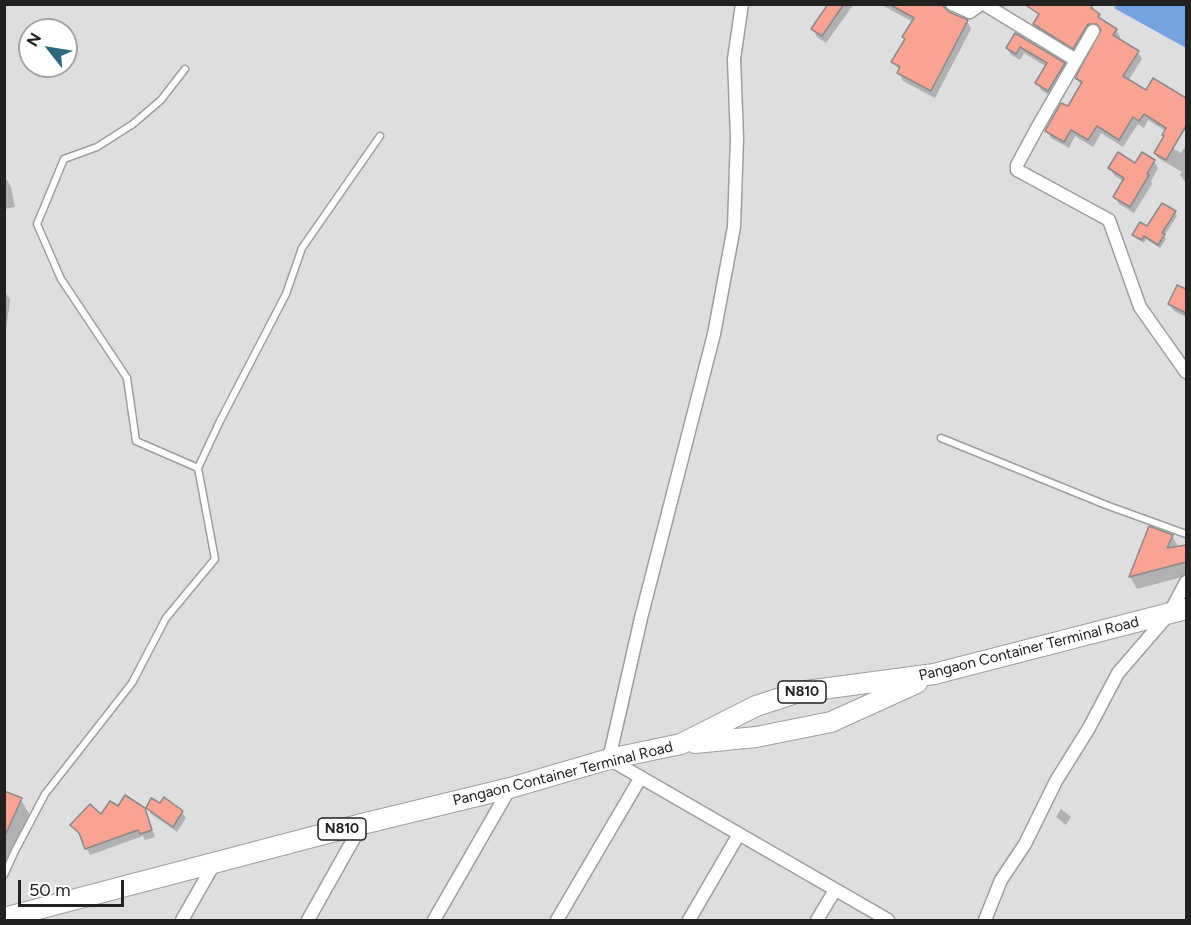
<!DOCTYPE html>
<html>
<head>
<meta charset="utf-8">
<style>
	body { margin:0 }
	#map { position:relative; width:1191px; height:925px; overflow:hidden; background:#dedee1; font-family:Figtree,sans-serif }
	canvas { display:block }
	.frame { position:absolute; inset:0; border:6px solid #212122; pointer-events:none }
	.north { position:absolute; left:18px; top:18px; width:60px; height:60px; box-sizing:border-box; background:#fff; border:2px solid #a6a6a7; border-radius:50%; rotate:301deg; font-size:16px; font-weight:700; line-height:24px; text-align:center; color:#212122 }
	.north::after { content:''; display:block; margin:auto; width:21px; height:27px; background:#2d6880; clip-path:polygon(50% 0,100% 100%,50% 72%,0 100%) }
	.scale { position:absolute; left:18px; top:880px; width:106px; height:27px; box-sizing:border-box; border:3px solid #212122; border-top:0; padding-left:8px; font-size:18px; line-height:21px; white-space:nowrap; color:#212122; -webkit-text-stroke:4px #fff; paint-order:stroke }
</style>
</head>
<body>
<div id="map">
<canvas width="1191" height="925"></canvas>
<div class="frame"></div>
<div class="north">N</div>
<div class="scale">50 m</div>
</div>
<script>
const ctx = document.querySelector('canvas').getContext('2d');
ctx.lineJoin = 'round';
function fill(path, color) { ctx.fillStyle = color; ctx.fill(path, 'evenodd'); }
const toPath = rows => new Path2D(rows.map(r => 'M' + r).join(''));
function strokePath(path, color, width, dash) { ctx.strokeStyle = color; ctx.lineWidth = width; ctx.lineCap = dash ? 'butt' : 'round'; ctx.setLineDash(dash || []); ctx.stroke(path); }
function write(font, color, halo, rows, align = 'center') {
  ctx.font = font + ' Figtree,sans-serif'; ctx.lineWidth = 5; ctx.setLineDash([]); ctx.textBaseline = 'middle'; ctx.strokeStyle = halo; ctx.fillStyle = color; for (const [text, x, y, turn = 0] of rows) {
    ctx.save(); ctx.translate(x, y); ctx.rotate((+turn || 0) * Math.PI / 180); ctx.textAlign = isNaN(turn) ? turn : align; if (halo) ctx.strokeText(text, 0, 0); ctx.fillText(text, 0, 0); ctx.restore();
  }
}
fill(toPath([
	[1116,5,1186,5,1186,48,1114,8]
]), '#75a3e2');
fill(toPath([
	[830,4,854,4,826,43,817,37,813,29],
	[880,4,952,4,948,10,948,12,967,21,971,29,935,98,903,81,899,73,900,71,893,62,913,22],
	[994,4,1006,4,1003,10],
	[1092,6,1104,23,1116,30,1120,37,1119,40,1138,52,1142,59,1128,81,1146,92,1153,81,1186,100,1186,118,1175,137,1148,120,1144,128,1138,124,1123,147,1101,133,1093,147,1075,136,1069,148,1051,138,1047,131,1068,109,1081,86,1077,78,1102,31,1097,30,1078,55,1039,32,1034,24,1039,17,1034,9],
	[1016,35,1064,64,1068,71,1052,97,1041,90,1037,83,1047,67,1024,53,1020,60,1011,55,1007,48],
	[1162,142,1181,153,1186,145,1186,183,1180,175,1182,172,1158,158,1155,153],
	[1154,161,1158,168,1151,181,1152,184,1134,213,1119,204,1115,197,1124,182,1114,175,1110,168],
	[4,180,7,180,11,187,15,207,4,209],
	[1175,213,1177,216,1164,236,1166,239,1160,248,1146,239,1144,243,1136,238,1134,235],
	[1178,287,1186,291,1186,317,1174,311,1169,304],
	[4,290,10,300,4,344],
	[1150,528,1172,536,1179,548,1186,546,1186,576,1137,589,1130,577],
	[4,792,21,800,30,815,4,873],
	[147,808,182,812,186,818,177,832,151,814],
	[119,809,144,809,155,837,145,840,143,836,90,855,82,838,72,825],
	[1061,809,1071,817,1066,825,1056,817]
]), '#0003');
const building = toPath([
	[828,4,844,4,822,36,811,29,828,4],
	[889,4,941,4,949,12,968,20,931,91,897,73,900,67,891,62,905,39,902,37,914,18,889,4],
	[1024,4,1093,4,1091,8,1100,14,1098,17,1117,29,1113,35,1139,51,1123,76,1146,90,1153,78,1186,98,1186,126,1166,160,1154,153,1164,136,1162,135,1166,128,1144,114,1139,121,1133,117,1119,140,1097,126,1088,140,1071,130,1064,142,1045,131,1061,103,1068,106,1082,82,1075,78,1101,30,1097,24,1088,24,1073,49,1033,24,1039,14,1024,4],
	[1015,33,1065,63,1048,91,1035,83,1047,63,1020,47,1016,54,1006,48,1015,33],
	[1118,152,1135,163,1142,152,1155,160,1147,174,1149,175,1130,207,1113,197,1124,178,1108,168,1118,152],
	[1162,203,1176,211,1162,233,1165,234,1158,245,1144,236,1142,240,1132,235,1140,222,1147,226,1162,203],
	[1177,285,1186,289,1186,313,1168,304,1177,285],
	[1149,526,1173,535,1167,548,1186,545,1186,562,1129,577,1149,526],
	[4,791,22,798,4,838,4,791],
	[125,795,145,808,152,830,140,834,138,830,85,849,79,833,70,825,90,804,101,814,110,801,118,806,125,795],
	[164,797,183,811,173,827,146,808,151,798,160,803,164,797]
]);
fill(building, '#f9a392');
strokePath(building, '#8c8989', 1.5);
const service = toPath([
	[185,69,161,100,133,124,97,147,64,159,37,224,61,279,127,378,136,441,198,468],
	[941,438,1106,505,1186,534],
	[4,875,15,851,45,794,132,683,166,618,215,559,198,468,220,421,286,294,302,248,380,136]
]);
const minor = toPath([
	[742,4,734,59,737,138,734,227,714,334,641,618,609,759,888,920],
	[952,4,970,12,981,4],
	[984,4,1076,60],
	[1093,31,1037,128,1017,165,1017,170,1109,220,1140,307,1186,372],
	[182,920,214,864],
	[308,920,362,824],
	[434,920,510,788],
	[557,920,641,777],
	[689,920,739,834],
	[817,920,835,890],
	[985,920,1001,880,1025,844,1056,781,1089,728,1118,673,1169,614,1186,582]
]);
const trunk = toPath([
	[695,743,756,737,831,722,917,683],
	[4,918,362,824,510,788,609,759,681,744,756,706,799,692,934,674,1186,609]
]);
strokePath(service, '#9e9ea0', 9);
strokePath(minor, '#9e9ea0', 15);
strokePath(trunk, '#9e9ea0', 22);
strokePath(service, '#fff', 6);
strokePath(minor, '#fff', 12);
strokePath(trunk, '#fff', 20);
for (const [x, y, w] of [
	[802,692,48],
	[342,829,48]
]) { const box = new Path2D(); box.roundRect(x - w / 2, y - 11, w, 22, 4.5); ctx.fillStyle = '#fff'; ctx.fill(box); strokePath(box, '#212122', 1.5); }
write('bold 14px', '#212122', null, [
	["N810",802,692],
	["N810",342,829]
]);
write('15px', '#212122', '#fff', [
	["Pangaon Container Terminal Road",1029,649,-14],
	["Pangaon Container Terminal Road",563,774,-14]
]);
</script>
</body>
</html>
